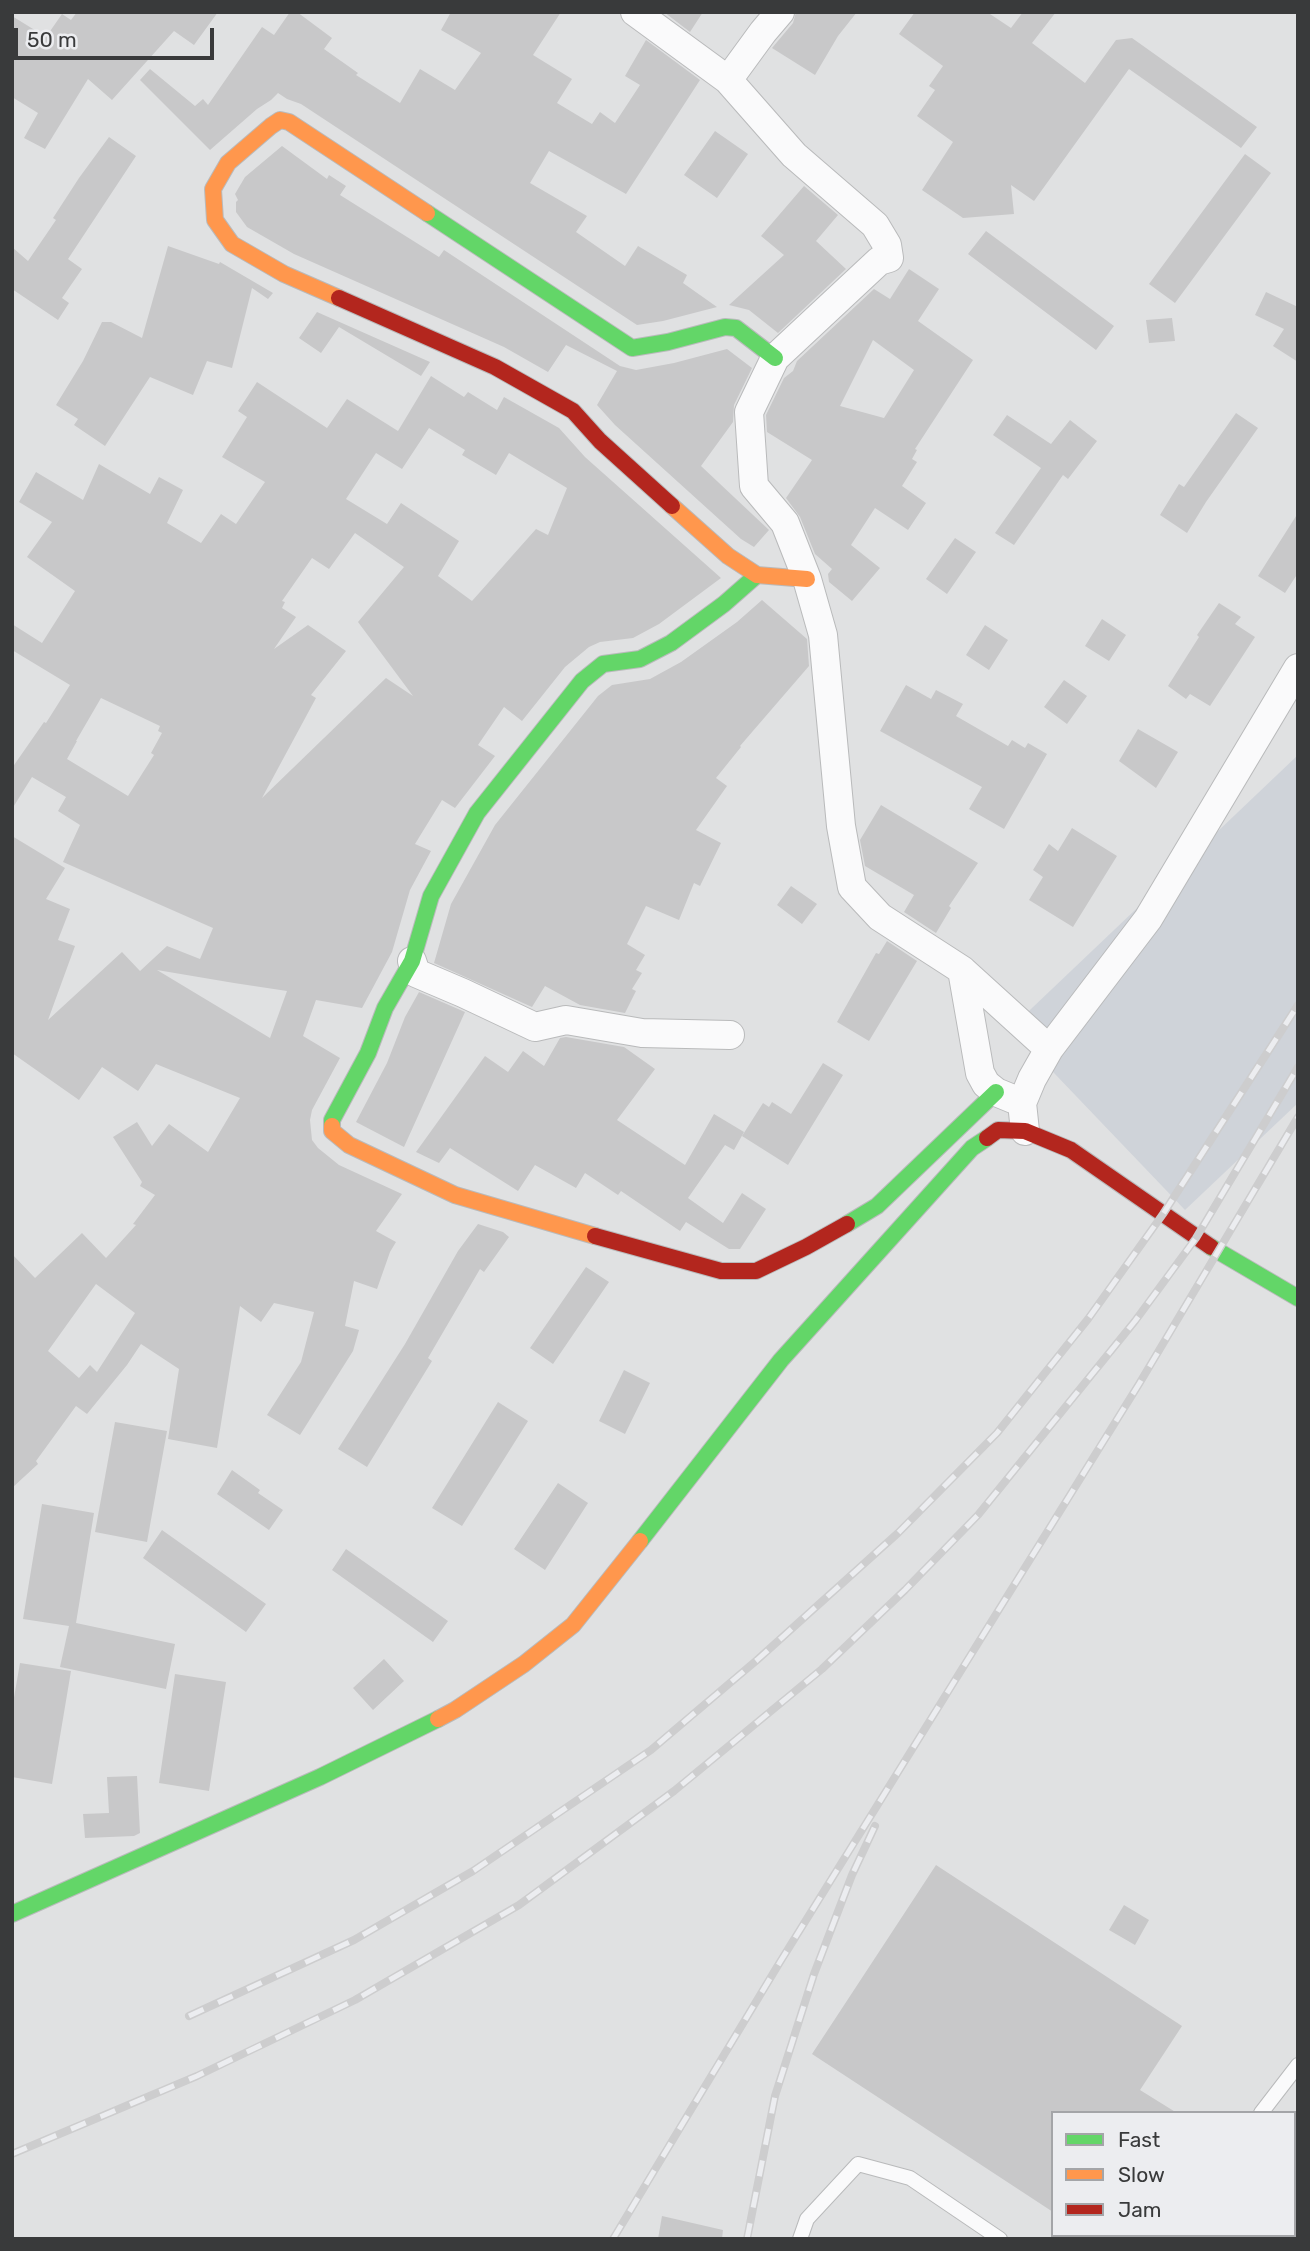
<!DOCTYPE html>
<html>
<head>
<meta charset="utf-8">
<style>
	body { margin:0 }
	#map { position:relative; width:1310px; height:2251px; overflow:hidden; background:#e0e1e2; font-family:Rubik,sans-serif }
	canvas { display:block }
	.frame { position:absolute; inset:0; border:14px solid #393a3b; pointer-events:none }
	.legend { position:absolute; left:1051px; top:2111px; width:245px; height:126px; box-sizing:border-box; background:#ecedf0; border:2px solid #a4a5a8; margin:0; padding:9px 12px; list-style:none; font-size:21px; color:#393a3b }
	.legend li { display:flex; align-items:center; gap:14px; height:35px }
	.legend b { width:35px; border:2px solid #a4a5a8 }
	.scale { position:absolute; left:14px; top:28px; width:200px; height:32px; box-sizing:border-box; border:4px solid #393a3b; border-top:0; padding-left:9px; font-size:21px; line-height:24px; white-space:nowrap; color:#393a3b; -webkit-text-stroke:5px #ecedf0; paint-order:stroke }
</style>
</head>
<body>
<div id="map">
<canvas width="1310" height="2251"></canvas>
<div class="frame"></div>
<ul class="legend">
<li><b style="height:9px;background:#63d668"></b>Fast</li>
<li><b style="height:9px;background:#ff974d"></b>Slow</li>
<li><b style="height:9px;background:#b3261e"></b>Jam</li>
</ul>
<div class="scale">50 m</div>
</div>
<script>
const ctx = document.querySelector('canvas').getContext('2d');
ctx.lineJoin = 'round';
function fill(path, color) { ctx.fillStyle = color; ctx.fill(path, 'evenodd'); }
const toPath = rows => new Path2D(rows.map(r => 'M' + r).join(''));
function strokePath(path, color, width, dash) { ctx.strokeStyle = color; ctx.lineWidth = width; ctx.lineCap = dash ? 'butt' : 'round'; ctx.setLineDash(dash || []); ctx.stroke(path); }
fill(toPath([
	[1298,755,1298,1103,1185,1210,1011,1028]
]), '#cfd3d9');
fill(toPath([
	[77,12,218,12,194,45,174,31,112,100,88,79,45,149,24,138,38,113,12,97,12,16,46,37,62,14,71,20],
	[290,12,297,12,332,38,324,49,358,73,356,75,400,103,420,69,455,90,481,53,441,30,451,12,561,12,533,55,572,79,557,103,592,124,600,112,615,123,640,85,625,76,646,40,700,80,626,194,549,151,530,183,587,216,576,232,625,266,638,246,687,275,683,283,717,307,663,321,637,325,301,104,287,99,278,93,271,100,257,109,210,150,140,80,150,69,195,106,203,99,208,105,262,27,274,35],
	[664,12,703,12,690,32],
	[796,12,857,12,838,36,815,75,772,48,793,23],
	[915,12,987,12,1011,28,1023,12,1056,12,1032,43,1085,83,1116,40,1132,38,1257,127,1241,148,1129,69,1034,201,1011,185,1014,214,963,218,922,190,953,142,917,116,935,90,929,86,943,66,899,34],
	[715,131,748,154,717,198,684,175],
	[109,137,136,156,68,259,82,269,62,298,69,303,58,320,12,289,12,247,28,261,56,220,53,218,79,178],
	[282,146,327,179,329,175,346,186,340,195,439,257,444,250,620,366,636,370,674,363,727,349,752,368,734,405,733,422,701,466,769,530,754,547,741,539,615,425,597,405,617,371,566,345,548,372,504,347,294,254,247,227,236,212,236,202,238,200,235,194,245,177],
	[1245,154,1271,173,1175,303,1149,284],
	[804,186,838,215,816,241,846,269,778,333,749,310,729,305,784,255,761,236],
	[986,231,1114,326,1096,350,968,254],
	[168,246,219,264,220,262,273,293,268,299,252,288,232,368,207,361,193,395,150,377,105,446,74,425,78,419,56,405,83,361,102,322,111,322,142,338],
	[909,269,939,289,918,321,973,360,915,449,917,450,912,459,917,462,902,486,926,503,908,530,875,508,851,545,880,568,852,601,829,582,828,574,832,569,815,554,800,517,786,498,812,460,767,432,766,415,784,378,793,371,797,361,874,289,890,299],
	[873,340,914,370,884,418,840,406],
	[1266,292,1298,307,1298,362,1273,346,1284,329,1255,315],
	[317,312,430,362,421,376,339,327,321,353,299,338],
	[1172,318,1175,341,1149,343,1146,320],
	[431,376,464,397,468,392,497,410,504,397,559,428,585,457,721,578,659,624,633,638,600,642,589,647,565,667,522,721,504,707,478,745,495,756,455,808,442,800,415,844,431,851,410,890,392,952,362,1008,316,1000,303,1036,340,1058,312,1110,310,1120,312,1140,318,1148,339,1165,402,1194,376,1231,396,1242,390,1252,377,1289,354,1281,345,1326,359,1330,353,1351,300,1435,267,1415,301,1362,314,1312,274,1303,261,1322,240,1306,217,1448,168,1439,179,1369,141,1344,127,1365,87,1414,76,1406,36,1461,38,1464,12,1488,12,1254,35,1278,82,1233,106,1258,136,1225,133,1224,155,1195,140,1186,142,1182,113,1137,137,1122,152,1146,169,1124,208,1152,240,1098,156,1064,138,1091,102,1067,79,1100,12,1053,12,836,65,868,46,899,70,909,58,940,75,946,48,1020,122,952,140,971,167,946,200,959,213,928,63,862,80,825,58,811,66,797,32,777,12,809,12,768,44,722,46,723,70,685,12,650,12,624,42,643,75,591,27,557,52,522,19,502,36,472,83,500,99,464,150,494,159,477,183,490,167,523,201,543,221,514,236,524,265,482,222,457,247,417,238,411,257,382,327,428,347,399,398,431],
	[429,428,465,450,462,455,496,475,509,453,567,488,548,535,536,529,472,601,438,576,459,541,401,503,387,524,346,499,376,453,402,469],
	[355,533,404,567,358,622,413,696,386,678,262,798,316,698,311,695,346,651,308,625,274,649,296,617,282,608,285,602,282,601,312,558,329,569],
	[101,698,160,726,158,731,162,733,151,753,154,755,128,796,67,759,77,741,76,741],
	[157,970,234,983,287,991,270,1038],
	[96,1284,135,1313,97,1372,90,1365,79,1378,48,1351],
	[1236,413,1258,428,1206,502,1187,533,1160,515,1179,484,1184,487],
	[1007,415,1051,444,1070,420,1097,441,1068,479,1063,475,1014,545,995,533,1041,468,993,435],
	[1298,513,1298,573,1285,593,1258,576],
	[955,538,976,552,947,594,926,579],
	[762,600,807,639,809,666,740,746,741,747,716,778,727,786,696,830,721,843,700,886,694,883,679,920,646,906,627,944,645,955,636,970,642,973,632,989,636,991,625,1013,580,1005,545,986,532,1007,434,963,451,904,495,825,598,696,612,685,650,679,681,662,737,622],
	[1219,603,1241,617,1235,624,1255,637,1210,706,1190,694,1186,699,1168,686,1199,637,1197,635],
	[1102,619,1126,635,1109,661,1085,646],
	[985,625,1008,640,989,670,966,655],
	[1064,680,1087,696,1067,724,1044,707],
	[906,685,931,699,936,690,963,704,956,716,1008,746,1012,740,1025,748,1028,743,1047,754,1004,829,969,809,982,787,880,731],
	[1138,729,1178,752,1156,788,1119,761],
	[881,805,978,863,949,906,951,908,936,933,904,912,914,895,865,866,860,840],
	[1072,828,1117,856,1073,927,1029,900,1043,877,1033,870,1049,844,1058,851],
	[791,886,817,904,802,924,777,905],
	[887,941,917,961,869,1041,837,1022,876,953,879,954],
	[419,992,465,1012,404,1147,356,1122,387,1063,405,1017],
	[566,1037,624,1047,655,1069,617,1120,685,1165,714,1114,744,1132,734,1150,725,1145,688,1198,723,1223,742,1193,766,1209,740,1249,729,1249,686,1222,680,1231,621,1191,618,1195,585,1173,576,1188,535,1165,518,1191,450,1148,439,1163,416,1152,485,1056,508,1072,523,1051,544,1066,560,1038],
	[823,1063,843,1075,788,1165,742,1136,763,1103,769,1107,772,1102,791,1114],
	[478,1224,503,1232,509,1237,484,1272,480,1269,428,1358,432,1361,367,1467,338,1449,405,1344,458,1251],
	[586,1267,609,1282,553,1364,530,1348],
	[624,1370,650,1383,625,1434,599,1421],
	[498,1402,528,1421,462,1526,432,1508],
	[115,1422,167,1431,147,1542,95,1532],
	[232,1470,260,1490,258,1493,283,1510,269,1530,217,1494],
	[558,1483,588,1503,545,1570,514,1549],
	[42,1504,94,1513,76,1623,175,1644,166,1689,60,1667,69,1626,23,1619],
	[162,1530,266,1604,246,1632,143,1558],
	[346,1549,448,1621,433,1642,332,1570],
	[384,1659,404,1681,373,1710,353,1688],
	[20,1663,71,1671,52,1784,12,1777,12,1709],
	[175,1674,226,1682,209,1791,159,1783],
	[137,1776,140,1833,134,1836,85,1838,83,1814,109,1813,107,1777],
	[936,1865,1182,2026,1140,2090,1177,2113,1053,2113,1053,2212,812,2054],
	[1124,1905,1149,1920,1135,1945,1109,1930],
	[662,2216,723,2230,722,2239,658,2239]
]), '#c8c8c9');
const lane = toPath([
	[1261,2113,1298,2065],
	[800,2239,807,2219,858,2164,910,2178,1000,2239],
	[1162,2239,1165,2235]
]);
const street = toPath([
	[635,12,728,80,794,155,875,225,887,245,889,258,879,261,775,358,749,412,754,486,785,523,807,579,823,635,841,826,852,887,880,917,962,970,1049,1049],
	[728,80,763,32,780,12],
	[412,961,416,973,463,993,535,1027,566,1020,642,1033,730,1035],
	[962,970,980,1073,986,1084,996,1092,1013,1099],
	[1025,1131,1022,1103,1032,1079,1049,1049,1148,919,1298,668]
]);
const fast = toPath([
	[427,213,632,348,668,342,725,327,736,328,775,358],
	[332,1126,332,1120,368,1053,385,1008,412,961,431,896,477,813,582,681,603,664,640,659,671,643,724,604,757,575],
	[847,1224,877,1206,996,1092],
	[1211,1247,1298,1298],
	[640,1541,781,1360,972,1148,987,1138],
	[12,1914,320,1777,438,1719]
]);
const slow = toPath([
	[339,298,284,274,232,244,215,220,213,189,228,163,271,126,280,120,289,122,427,213],
	[672,506,728,556,757,575,807,579],
	[332,1126,332,1131,349,1145,455,1195,595,1236],
	[438,1719,455,1710,524,1664,573,1625,640,1541]
]);
const jam = toPath([
	[339,298,495,367,573,411,600,441,672,506],
	[987,1138,998,1130,1025,1131,1071,1150,1211,1247],
	[595,1236,721,1271,756,1271,806,1247,847,1224]
]);
strokePath(lane, '#b9babb', 16);
strokePath(street, '#b9babb', 30);
strokePath(fast, '#b9babb', 18);
strokePath(slow, '#b9babb', 18);
strokePath(jam, '#b9babb', 18);
strokePath(lane, '#fafafb', 14);
strokePath(street, '#fafafb', 28);
strokePath(fast, '#63d668', 16);
strokePath(slow, '#ff974d', 16);
strokePath(jam, '#b3261e', 16);
const rail = toPath([
	[189,2016,354,1940,473,1871,651,1750,757,1660,898,1533,997,1433,1088,1319,1163,1214,1298,1005],
	[12,2154,197,2076,355,2000,519,1905,674,1791,822,1669,905,1590,978,1515,1135,1321,1196,1238,1298,1067],
	[613,2239,780,1962,1139,1384,1298,1117],
	[747,2239,775,2096,814,1974,852,1875,875,1826]
]);
strokePath(rail, '#cdcdce', 8);
strokePath(rail, '#ecedf0', 5, [16]);
</script>
</body>
</html>
